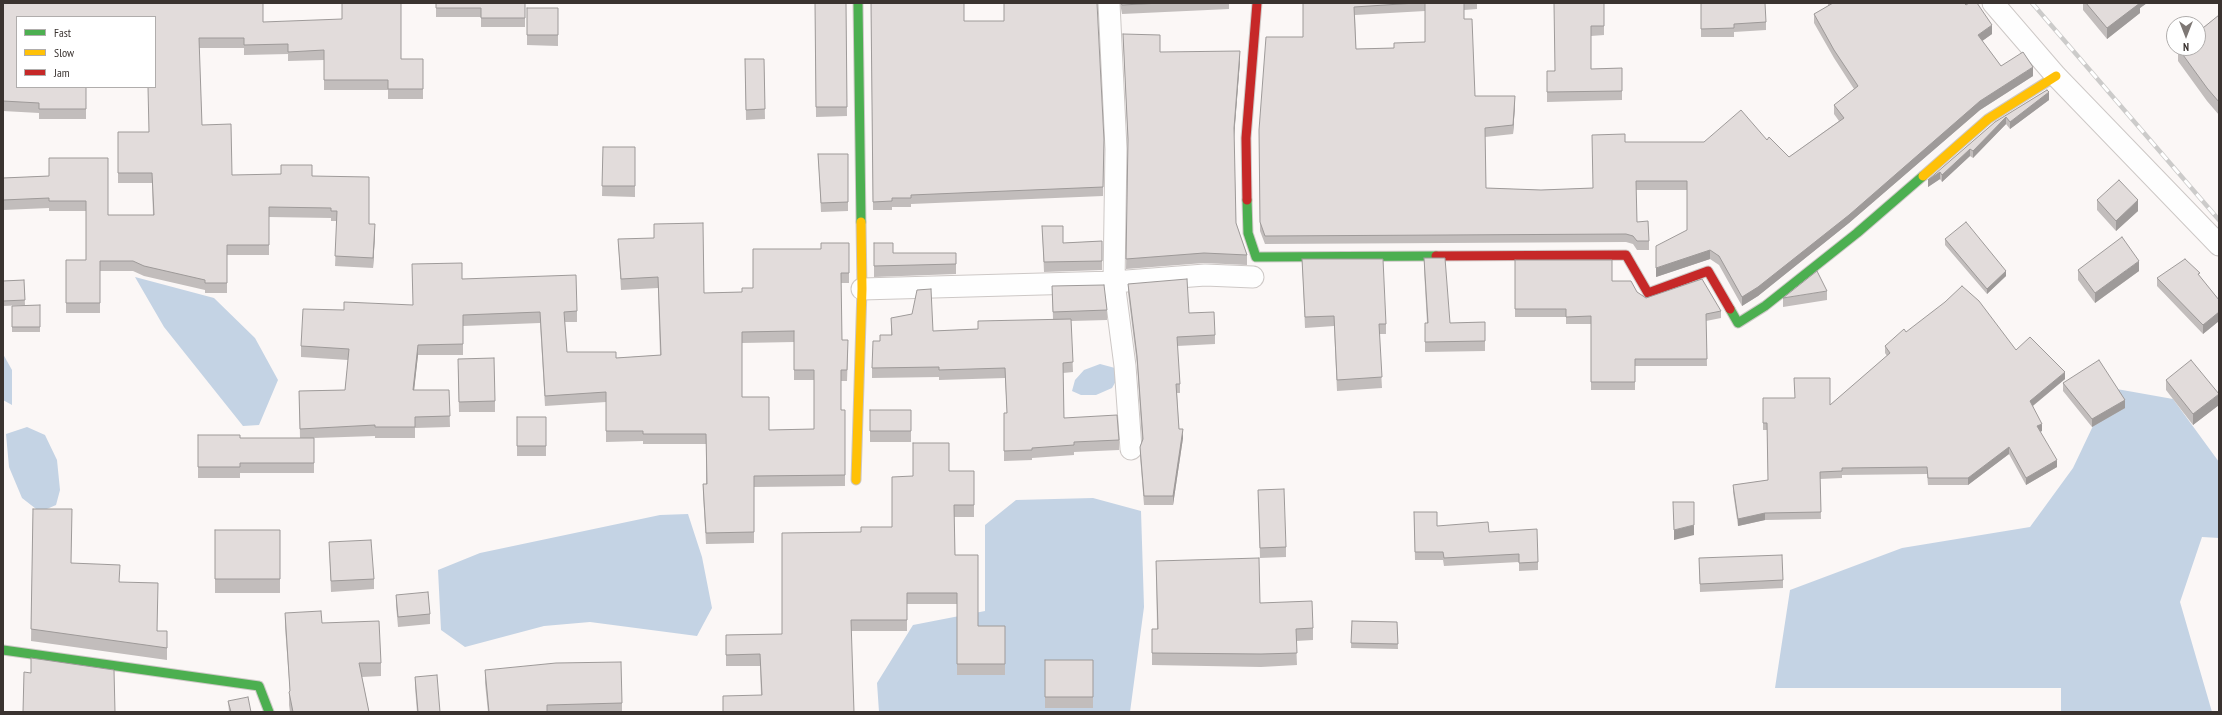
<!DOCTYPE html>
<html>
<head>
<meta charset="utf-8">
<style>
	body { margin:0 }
	#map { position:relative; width:2222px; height:715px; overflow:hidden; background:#fbf7f6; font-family:"PT Sans Narrow",sans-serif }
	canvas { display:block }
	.frame { position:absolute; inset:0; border:4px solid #3a3330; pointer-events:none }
	.legend { position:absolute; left:16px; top:16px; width:140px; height:72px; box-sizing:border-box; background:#fff; border:1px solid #b0adac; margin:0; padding:5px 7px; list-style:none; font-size:12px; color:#3a3330 }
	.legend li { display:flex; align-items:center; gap:8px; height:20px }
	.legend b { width:20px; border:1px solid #b0adac }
	.north { position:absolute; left:2166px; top:16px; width:40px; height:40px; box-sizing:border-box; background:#fff; border:1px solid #b0adac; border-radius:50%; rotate:180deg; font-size:11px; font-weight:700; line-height:16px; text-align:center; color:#3a3330 }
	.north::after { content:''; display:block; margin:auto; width:14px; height:18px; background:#7e7875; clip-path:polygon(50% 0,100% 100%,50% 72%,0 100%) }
</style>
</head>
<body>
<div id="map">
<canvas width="2222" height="715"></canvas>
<div class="frame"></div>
<ul class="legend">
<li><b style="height:5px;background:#4caf50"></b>Fast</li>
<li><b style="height:5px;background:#ffc107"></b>Slow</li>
<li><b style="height:5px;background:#c62828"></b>Jam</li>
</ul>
<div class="north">N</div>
</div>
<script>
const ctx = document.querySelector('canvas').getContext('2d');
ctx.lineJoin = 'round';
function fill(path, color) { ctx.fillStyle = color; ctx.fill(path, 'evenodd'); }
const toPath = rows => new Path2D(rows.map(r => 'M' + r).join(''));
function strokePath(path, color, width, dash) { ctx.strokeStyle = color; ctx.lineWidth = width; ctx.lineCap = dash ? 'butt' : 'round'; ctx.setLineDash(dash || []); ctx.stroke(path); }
fill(toPath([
	[135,277,214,298,255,338,278,380,259,425,243,426,164,327],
	[3,354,12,370,12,405,3,400],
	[1100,364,1115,368,1116,381,1112,388,1096,395,1081,395,1072,391,1075,380,1084,370],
	[2111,388,2173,399,2219,462,2219,538,2202,537,2180,602,2212,712,2061,712,2061,688,1775,688,1790,590,1902,548,2030,527,2073,468],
	[27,427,45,435,57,460,60,490,56,505,40,512,22,498,9,467,6,434],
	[1093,498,1141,511,1144,607,1130,712,879,712,877,683,913,625,985,611,985,525,1016,500],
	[688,514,702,557,712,608,697,636,590,622,544,626,465,647,441,630,438,570,480,553,660,515]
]), '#c4d3e4');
const street = toPath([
	[1993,3,2056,76,2219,245],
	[862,289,1114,282,1116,149,1109,3],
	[1131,449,1125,366,1114,282,1205,275,1253,277]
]);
const fast = toPath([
	[858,3,861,222],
	[1247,200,1248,233,1256,257,1436,256],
	[1730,309,1738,323,1765,306,1857,233,1923,176],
	[3,650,259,686,269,712]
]);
const slow = toPath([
	[1923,176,1988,119,2056,76],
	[856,480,862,289,861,222]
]);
const jam = toPath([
	[1247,200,1246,138,1257,3],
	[1436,256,1626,255,1648,293,1708,271,1730,309]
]);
strokePath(street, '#cdc8c6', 23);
strokePath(fast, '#cdc8c6', 11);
strokePath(slow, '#cdc8c6', 11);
strokePath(jam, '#cdc8c6', 11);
strokePath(street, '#fefefe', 21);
strokePath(fast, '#4caf50', 9);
strokePath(slow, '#ffc107', 9);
strokePath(jam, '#c62828', 9);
const rail = toPath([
	[2032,3,2219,220]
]);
strokePath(rail, '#cccbca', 4.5);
strokePath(rail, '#fff', 3, [9]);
fill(toPath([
	[3,3,263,22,401,59,423,59,423,99,388,99,388,90,324,90,324,60,288,61,288,54,244,55,244,48,199,48,202,125,232,175,312,176,369,224,375,234,373,268,335,266,337,221,331,221,331,218,269,217,269,255,227,255,227,293,205,293,205,290,144,276,133,271,100,271,100,313,66,313,66,260,86,260,86,211,49,211,49,208,3,210,3,178,49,176,108,215,153,215,152,183,118,183,118,132,149,132,155,17,17,17,86,87,86,119,39,119,39,113,3,111],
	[436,3,525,3,525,27,481,27,481,17,436,17],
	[815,3,846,3,847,116,816,117],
	[871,3,964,21,1104,140,1103,196,911,204,911,207,892,207,892,210,873,210],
	[1120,3,1229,3,1229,9,1122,14],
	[1303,3,1477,3,1477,9,1464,10,1464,19,1475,96,1515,105,1513,134,1485,137,1486,188,1541,190,1593,188,1625,142,1704,142,1767,140,1789,157,1839,121,1834,114,1834,105,1854,89,1834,58,1814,23,1814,14,1828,6,1828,3,1964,3,1992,34,1982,41,2001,66,2033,76,1980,110,1849,223,1758,296,1742,306,1719,265,1710,259,1656,277,1687,230,1687,190,1636,190,1637,222,1649,241,1649,250,1637,250,1633,244,1626,242,1265,244,1260,231,1259,130,1303,37],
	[1425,11,1425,42,1394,48,1356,49,1355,15],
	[1604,3,1604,35,1591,36,1591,69,1622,68,1622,100,1547,102,1547,71,1554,71],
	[1701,3,1766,22,1766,30,1734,32,1734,37,1701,37],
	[2083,3,2147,3,2140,8,2140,13,2107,39,2083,10],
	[527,8,558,8,558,46,527,45],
	[2219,10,2219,115,2207,101,2178,61,2178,48,2219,15],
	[1123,34,1160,52,1240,61,1234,136,1236,223,1247,255,1247,265,1204,263,1126,269,1128,146],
	[745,59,764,59,765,119,746,120],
	[2047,90,2049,100,2010,129,2006,124,1973,158,1970,156,1942,182,1940,179,1928,187,1928,180,1995,122],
	[603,147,635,147,635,197,602,196],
	[818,154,848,154,848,211,821,212],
	[2097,200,2138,211,2116,231,2097,210],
	[1042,226,1063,243,1102,241,1102,270,1044,272],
	[618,239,704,293,742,292,753,288,821,249,849,243,849,283,841,283,842,340,848,351,847,381,841,381,841,410,845,410,845,486,754,487,754,543,706,544,703,494,703,484,706,484,706,444,643,444,643,441,606,442,606,402,545,406,540,323,463,326,463,355,418,355,414,390,449,390,450,427,415,428,415,438,375,438,375,436,314,438,314,473,240,473,240,478,198,478,198,435,240,438,300,438,299,391,345,390,348,360,301,357,301,346,344,310,413,305,462,279,577,311,577,322,565,322,567,352,616,358,660,355,658,288,621,290],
	[794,342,794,380,814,380,814,429,769,430,742,397,742,343],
	[1945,239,2006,276,1987,294,1945,245],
	[874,243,893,253,956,253,956,274,874,277],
	[1424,258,1450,323,1485,322,1485,351,1425,352,1425,323,1427,323,1424,269],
	[1302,259,1386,324,1386,334,1379,334,1382,388,1337,391,1334,326,1305,328],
	[1515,260,1612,281,1637,292,1646,298,1721,311,1721,318,1706,321,1707,366,1635,366,1635,390,1591,390,1591,324,1566,324,1566,317,1515,317],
	[2078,270,2139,271,2095,303,2078,280],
	[2200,277,2219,300,2219,321,2203,334,2157,286,2157,278],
	[24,280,25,305,3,306,3,281],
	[1128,284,1189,313,1215,335,1215,344,1177,346,1180,384,1180,393,1177,393,1179,429,1183,438,1173,505,1144,505,1140,456,1140,447,1142,440,1137,365,1128,293],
	[1052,286,1107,310,1107,320,1071,321,1073,372,1063,373,1064,418,1119,440,1119,450,1074,452,1074,455,1032,458,1032,460,1004,461,1004,413,1007,413,1005,378,939,380,939,377,872,378,872,368,880,341,891,335,891,318,933,331,978,329,1053,319],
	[1827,291,1827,300,1783,307,1783,298],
	[40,305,40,332,12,332,12,306],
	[1906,332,2016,350,2065,379,2033,406,2042,431,2040,432,2057,467,2026,485,2009,454,1968,485,1928,485,1927,474,1842,475,1842,478,1820,479,1821,519,1765,520,1738,526,1733,492,1733,485,1768,480,1767,430,1763,430,1763,398,1830,405,1887,356,1885,353,1885,346],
	[458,369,495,401,495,412,459,412],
	[2166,380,2219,405,2193,425,2166,390],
	[2063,383,2125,408,2092,427,2063,391],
	[911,410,911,442,870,442,870,431],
	[517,417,546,417,546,456,517,456],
	[949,471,974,471,974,517,954,517,955,555,978,626,1005,626,1005,675,957,675,957,604,907,604,907,631,851,631,761,695,760,666,726,666,726,635,782,634,861,532,892,527,913,476],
	[1258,490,1286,547,1286,557,1260,558],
	[33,509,71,563,120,582,157,631,167,631,167,660,31,641],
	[1414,512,1437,526,1489,532,1538,562,1538,570,1519,571,1519,562,1444,566,1443,560,1415,560],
	[215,530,280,530,280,593,215,593],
	[329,542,374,579,374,589,331,592],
	[1699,558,1783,580,1783,588,1700,592],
	[1156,561,1260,603,1313,628,1313,640,1296,641,1297,665,1261,667,1152,665,1152,629,1157,629],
	[396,595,430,614,430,624,398,627,396,605],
	[285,613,322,623,381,663,381,676,362,677,369,712,290,712,289,705,289,692,290,692,285,627],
	[1352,621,1397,622,1398,649,1351,648],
	[1045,660,1093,660,1093,708,1045,708],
	[485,670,622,703,622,712,488,712,485,683],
	[415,677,440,712,417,712,415,687],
	[228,701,251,712,229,712]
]), '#c2bdbc');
fill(toPath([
	[2138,3,2147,3,2140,8,2140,13,2107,39,2107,28],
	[1992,25,1992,34,1978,44,1978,35],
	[1240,51,1240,61,1234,138,1234,128],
	[2033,67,2033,76,1980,110,1849,223,1758,296,1742,306,1742,297,1980,101],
	[2049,92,2049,100,2010,129,2010,122],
	[1515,96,1515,105,1513,134,1513,125],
	[2006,117,2006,124,1973,158,1973,151],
	[1970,149,1970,156,1942,182,1942,175],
	[1940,172,1940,179,1928,187,1928,180],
	[2138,200,2138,211,2116,231,2116,221],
	[375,224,375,234,373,268,373,258],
	[1710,250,1710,259,1656,277,1656,268],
	[2139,261,2139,271,2095,303,2095,293],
	[2006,271,2006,276,1987,294,1987,289],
	[2219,312,2219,321,2203,334,2203,325],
	[418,345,418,355,413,400,413,390],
	[2065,372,2065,379,2030,408,2030,401],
	[2219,394,2219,405,2193,425,2193,414],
	[2125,400,2125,408,2092,427,2092,419],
	[2042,424,2042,431,2037,433,2037,426],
	[1183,429,1183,438,1173,505,1173,496],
	[2009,447,2009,454,1968,485,1968,478],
	[2057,460,2057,467,2026,485,2026,478],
	[1765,513,1765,520,1738,526,1738,519],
	[1694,525,1694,535,1674,540,1674,530]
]), '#9e9a99');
const building = toPath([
	[3,3,263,3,263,22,342,19,342,3,401,3,401,59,423,59,423,89,388,89,388,80,324,80,324,50,288,52,288,44,244,45,244,38,199,38,202,125,231,124,232,175,281,174,281,165,312,165,312,176,369,177,369,224,375,224,373,258,335,256,337,211,331,211,331,208,269,207,269,245,227,245,227,283,205,283,205,280,144,266,133,261,100,261,100,303,66,303,66,260,86,260,86,201,49,201,49,198,3,200,3,178,49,176,49,158,108,158,108,215,154,215,152,173,118,173,118,132,149,132,148,87,155,87,155,17,17,17,17,87,86,87,86,109,39,109,39,103,3,101,3,3],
	[436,3,525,3,525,18,481,18,481,8,436,8,436,3],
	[815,3,846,3,847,107,816,107,815,3],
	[871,3,964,3,964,21,1004,21,1004,3,1097,3,1104,140,1103,187,911,195,911,198,892,198,892,201,873,202,871,3],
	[1121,3,1161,3,1122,5,1121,3],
	[1303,3,1416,3,1354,7,1356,49,1394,48,1394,43,1425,42,1425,3,1464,3,1464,19,1472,19,1475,96,1515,96,1513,125,1485,128,1486,188,1541,190,1593,188,1592,135,1625,134,1625,142,1704,142,1741,110,1767,140,1769,137,1789,157,1844,118,1834,105,1858,86,1834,50,1814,14,1833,3,1964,3,1966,5,1969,3,1977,3,1992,25,1978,35,2001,66,2023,52,2033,67,1980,101,1849,215,1758,287,1742,297,1719,256,1710,250,1656,268,1656,246,1687,230,1687,181,1636,181,1637,222,1648,221,1649,241,1637,241,1633,236,1626,234,1265,236,1260,222,1259,130,1266,37,1303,37,1303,3],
	[1554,3,1604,3,1604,26,1591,26,1591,69,1622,68,1622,91,1547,92,1547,71,1555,71,1554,3],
	[1701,3,1765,3,1766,22,1734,24,1734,28,1701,29,1701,3],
	[2086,3,2140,3,2107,28,2086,3],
	[527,8,558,8,558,35,527,35,527,8],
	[2219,15,2219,102,2207,88,2178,48,2198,48,2198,32,2219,15],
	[1123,34,1160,35,1160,52,1240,51,1234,128,1236,223,1247,255,1204,253,1126,259,1128,139,1123,34],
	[745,59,764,59,765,109,746,110,745,59],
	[2047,90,2049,92,2010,122,2006,117,1973,151,1970,149,1942,175,1940,172,1928,180,1995,122,2047,90],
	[603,147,635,147,635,186,602,186,603,147],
	[818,154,848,154,848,202,821,203,818,154],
	[2119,180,2138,200,2116,221,2097,200,2119,180],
	[1966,222,2006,271,1987,289,1945,239,1966,222],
	[703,223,704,293,742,292,742,288,753,288,753,249,821,249,821,243,849,243,849,273,841,273,842,340,848,340,847,370,841,370,841,410,845,410,845,475,754,476,754,532,706,533,703,484,707,484,706,434,643,434,643,431,606,431,606,392,545,396,540,312,463,315,463,344,418,345,413,390,449,390,450,416,415,417,415,427,375,427,375,425,300,429,299,391,345,390,349,349,301,346,303,309,344,310,344,302,413,305,412,264,462,263,462,279,576,275,577,311,564,312,567,352,616,352,616,358,661,355,658,277,621,279,618,239,654,238,654,224,703,223],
	[794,331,794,370,814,370,814,429,769,430,769,397,742,397,742,332,794,331],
	[1042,226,1063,226,1063,243,1102,241,1102,261,1044,262,1042,226],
	[2122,237,2139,261,2095,293,2078,270,2122,237],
	[874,243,893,243,893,253,956,253,956,264,874,266,874,243],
	[1424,258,1445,258,1450,323,1485,322,1485,341,1425,342,1425,323,1428,323,1424,258],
	[1302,259,1383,259,1386,324,1379,324,1382,377,1337,380,1334,316,1305,317,1302,259],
	[2185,259,2200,273,2198,274,2219,300,2219,312,2203,325,2157,278,2185,259],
	[1515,260,1612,260,1612,281,1631,281,1637,292,1646,298,1702,279,1721,311,1706,314,1707,359,1635,359,1635,382,1591,382,1591,316,1566,317,1566,309,1515,309,1515,260],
	[1817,271,1827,291,1783,298,1817,271],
	[1187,279,1189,313,1214,312,1215,335,1177,337,1180,384,1176,384,1179,429,1183,429,1173,496,1144,496,1140,447,1143,439,1137,356,1128,284,1187,279],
	[24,280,25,300,3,301,3,281,24,280],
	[1104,285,1107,310,1053,312,1052,286,1104,285],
	[1962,286,1979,301,2016,350,2030,337,2065,372,2030,401,2042,424,2037,426,2057,460,2026,478,2009,447,1968,478,1928,478,1927,467,1842,468,1842,471,1820,472,1821,512,1765,513,1738,519,1733,485,1768,480,1767,423,1763,423,1763,398,1795,398,1794,378,1830,378,1830,405,1890,353,1885,346,1904,329,1906,332,1945,302,1962,286],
	[931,289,933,331,978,329,978,321,1071,319,1073,362,1063,363,1064,418,1117,415,1119,440,1074,442,1074,445,1032,448,1032,450,1004,451,1004,413,1007,413,1005,368,939,370,939,367,872,368,873,341,880,341,880,335,892,335,891,318,912,314,917,290,931,289],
	[40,305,40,327,12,327,12,306,40,305],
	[494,358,495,401,459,402,458,359,494,358],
	[2099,360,2125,400,2092,419,2063,383,2099,360],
	[2191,360,2219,394,2193,414,2166,380,2191,360],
	[870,410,911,410,911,431,870,431,870,410],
	[517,417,546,417,546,446,517,446,517,417],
	[198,435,240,435,240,438,314,438,314,463,240,463,240,467,198,467,198,435],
	[913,443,949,443,949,471,974,471,974,505,954,505,955,555,978,555,978,626,1005,626,1005,664,957,664,957,593,907,593,907,620,851,620,854,712,723,712,723,696,762,695,760,654,726,655,726,635,782,634,782,533,861,532,861,527,892,527,892,477,913,476,913,443],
	[1284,489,1286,547,1260,548,1258,490,1284,489],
	[1673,502,1694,502,1694,525,1674,530,1673,502],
	[33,509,72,509,71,563,120,565,119,582,158,583,157,631,167,631,167,648,31,629,33,509],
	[1414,512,1437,512,1437,526,1488,522,1489,532,1537,529,1538,562,1519,563,1519,554,1444,558,1443,552,1415,552,1414,512],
	[215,530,280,530,280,579,215,579,215,530],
	[371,540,374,579,331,581,329,542,371,540],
	[1782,555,1783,580,1700,584,1699,558,1782,555],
	[1259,558,1260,603,1312,601,1313,628,1296,629,1297,653,1261,654,1152,653,1152,629,1158,629,1156,561,1259,558],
	[428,592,430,614,398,617,396,595,428,592],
	[321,611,322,623,379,621,381,663,359,663,369,712,293,712,289,692,290,691,285,613,321,611],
	[1352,621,1397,622,1398,644,1351,643,1352,621],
	[31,658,114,670,115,712,23,712,24,672,31,673,31,658],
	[1045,660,1093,660,1093,697,1045,697,1045,660],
	[621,662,622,703,547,705,547,712,489,712,485,670,556,663,621,662],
	[437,675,440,712,418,712,415,677,437,675],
	[248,697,251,712,231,712,228,701,248,697]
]);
fill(building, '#e2dcdb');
strokePath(building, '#9e9a99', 1);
</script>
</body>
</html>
